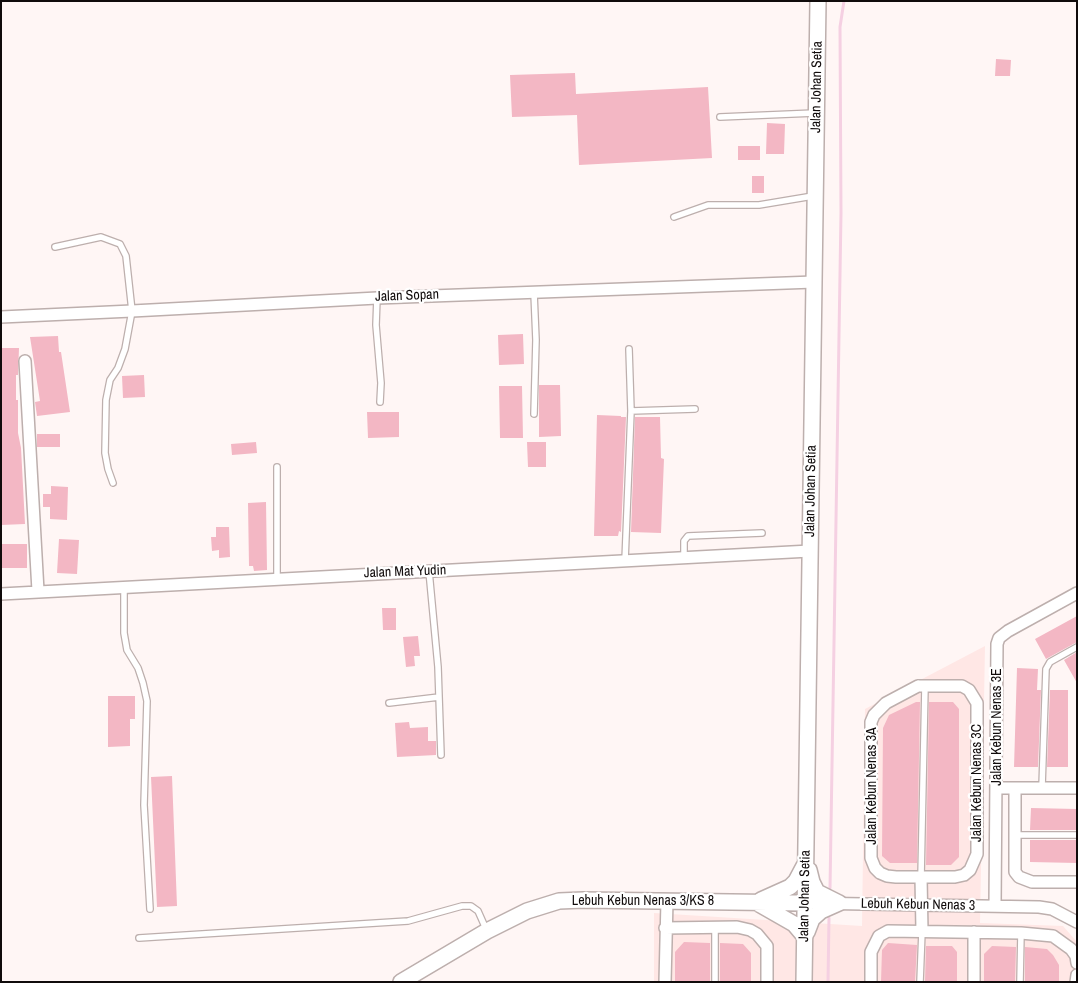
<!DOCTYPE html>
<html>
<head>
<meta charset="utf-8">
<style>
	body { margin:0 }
	#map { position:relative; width:1078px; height:983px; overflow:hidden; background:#fff6f5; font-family:"Archivo Narrow",sans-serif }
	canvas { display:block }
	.frame { position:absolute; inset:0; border:2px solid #100b0b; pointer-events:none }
</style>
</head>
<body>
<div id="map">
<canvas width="1078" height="983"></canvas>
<div class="frame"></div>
</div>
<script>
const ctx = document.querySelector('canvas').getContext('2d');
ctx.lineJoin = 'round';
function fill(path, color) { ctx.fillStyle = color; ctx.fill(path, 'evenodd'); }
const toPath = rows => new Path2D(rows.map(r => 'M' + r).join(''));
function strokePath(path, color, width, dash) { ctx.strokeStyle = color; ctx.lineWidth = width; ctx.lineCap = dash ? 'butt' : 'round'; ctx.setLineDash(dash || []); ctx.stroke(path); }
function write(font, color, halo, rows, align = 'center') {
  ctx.font = font + ' "Archivo Narrow",sans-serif'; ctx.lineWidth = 4.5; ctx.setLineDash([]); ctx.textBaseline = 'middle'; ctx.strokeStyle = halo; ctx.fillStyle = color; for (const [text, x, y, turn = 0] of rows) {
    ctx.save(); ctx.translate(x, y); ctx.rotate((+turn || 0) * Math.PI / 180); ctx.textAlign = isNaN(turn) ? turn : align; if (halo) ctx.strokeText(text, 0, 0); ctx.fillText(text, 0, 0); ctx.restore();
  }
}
fill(toPath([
	[985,646,980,923,1063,926,1077,942,1077,982,654,982,654,913,862,926,865,709]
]), '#ffe7e5');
strokePath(toPath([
	[830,888,841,213,840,27,844,1],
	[828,982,829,918]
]), '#f5d0e2', 3);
fill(toPath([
	[996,59,1011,60,1010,76,995,76],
	[575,73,576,94,708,87,712,158,579,165,577,115,512,117,510,75],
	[767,123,785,124,784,154,766,154],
	[738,146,760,146,760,160,738,160],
	[752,176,764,176,764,193,752,193],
	[523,334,524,364,499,365,498,335],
	[58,336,59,352,61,352,70,412,37,416,35,402,40,401,30,337],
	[1,348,19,348,18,375,16,375,16,400,18,400,18,433,21,448,25,524,1,525],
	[144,375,145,397,123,398,122,376],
	[539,385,560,385,561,436,539,437],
	[499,386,522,386,523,438,500,438],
	[367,412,399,412,399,437,368,438],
	[597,415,621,416,621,417,626,417,621,532,619,531,618,536,594,536],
	[635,417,660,417,661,458,664,459,661,533,631,532],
	[37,434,60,434,60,447,37,447],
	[256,442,257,453,232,455,231,444],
	[527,442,546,442,546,467,528,467],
	[51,486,68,487,67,520,50,519,50,507,43,507,43,494,51,494],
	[266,502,267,570,254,571,253,566,249,566,248,503],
	[216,527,229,527,230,557,219,558,219,550,212,551,211,537,216,537],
	[59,539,79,540,77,574,57,573],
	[1,544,27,544,27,568,1,568],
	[382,608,396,608,396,630,383,630],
	[1077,616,1077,642,1046,659,1035,639],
	[418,636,420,656,414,656,415,666,406,667,403,637],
	[1077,652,1077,683,1064,660],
	[1017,668,1038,669,1037,690,1041,690,1038,767,1014,767],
	[1050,690,1068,690,1068,767,1047,767],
	[108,696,135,696,135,719,130,719,130,746,108,747],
	[916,702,920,702,917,863,890,863,882,856,883,728,889,715],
	[929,702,953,702,959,709,959,857,951,865,926,865],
	[409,722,410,728,428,727,428,741,436,741,436,755,397,757,395,723],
	[172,776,177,906,157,907,151,777],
	[1031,808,1077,809,1077,830,1030,830],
	[1030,840,1077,840,1077,863,1030,862],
	[684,942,710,943,710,982,675,982,675,952],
	[720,943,743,944,751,953,751,982,720,982],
	[888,943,917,945,915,982,881,982,882,950],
	[926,946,952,946,957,952,957,982,925,982],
	[992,946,1016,947,1015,982,984,982,984,954],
	[1025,947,1047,949,1053,955,1059,965,1059,982,1025,982]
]), '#f3b7c4');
const lane = toPath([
	[720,117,815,113],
	[674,217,708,205,759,205,813,196],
	[55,247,101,237,120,244,126,256,132,311,125,349,118,368,110,380,106,400,105,453,108,469,113,483],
	[377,298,376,325,381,383,380,402],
	[631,411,695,409],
	[534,414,536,340,534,293],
	[684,558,684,541,688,536,762,533],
	[625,561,631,411,629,349],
	[429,571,438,667,441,755],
	[277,578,277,467],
	[124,587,124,633,127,650,138,668,143,683,147,701,144,805,150,909],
	[389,703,439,697],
	[1042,787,1046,669,1050,662,1077,647],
	[1015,835,1077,835],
	[921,877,925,686],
	[139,938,408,921,462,906,471,906,478,911,486,929],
	[715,982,715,927],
	[920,982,922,931],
	[1020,982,1021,933]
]);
const street = toPath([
	[1,317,132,311,377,298,814,282],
	[25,361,38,591],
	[1,594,810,551],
	[918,686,962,686,969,690,977,703,977,854,970,870,964,875,955,877,896,877,887,876,880,873,875,868,871,858,871,722,874,715,886,703,918,686],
	[997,788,1077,788],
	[1015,788,1015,872,1019,877,1032,882,1077,882],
	[921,877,922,931],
	[805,903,1039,907,1052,909,1077,922],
	[995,906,997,644,999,638,1008,631,1077,593],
	[665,928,737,927,750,930,757,934,767,946,767,982],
	[665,982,667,901],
	[871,982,871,952,879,936,888,931,1021,933,1053,936,1071,949,1076,956,1077,963],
	[974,982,974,932],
	[1076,982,1077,975]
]);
const secondary = toPath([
	[809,870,812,882,817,892,839,903],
	[761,900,790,887,796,881,804,866],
	[759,904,794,924,805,937],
	[807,932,812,919,821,911,839,903],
	[401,982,487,931,527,911,559,901,583,900,805,903],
	[804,982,818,1]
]);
strokePath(lane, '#bdafad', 8);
strokePath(street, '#bdafad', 14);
strokePath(secondary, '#bdafad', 18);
strokePath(lane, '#fff', 5.5);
strokePath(street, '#fff', 11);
strokePath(secondary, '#fff', 15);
write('14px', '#100b0b', '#fff', [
	["Jalan Johan Setia",817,87,-89],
	["Jalan Sopan",407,296,-2],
	["Jalan Johan Setia",811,491,-89],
	["Jalan Mat Yudin",405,572,-2],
	["Jalan Kebun Nenas 3E",997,727,-90],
	["Jalan Kebun Nenas 3C",977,783,-90],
	["Jalan Kebun Nenas 3A",872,786,-90],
	["Jalan Johan Setia",805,896,-89],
	["Lebuh Kebun Nenas 3/KS 8",643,901],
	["Lebuh Kebun Nenas 3",918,905,1]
]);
</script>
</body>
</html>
